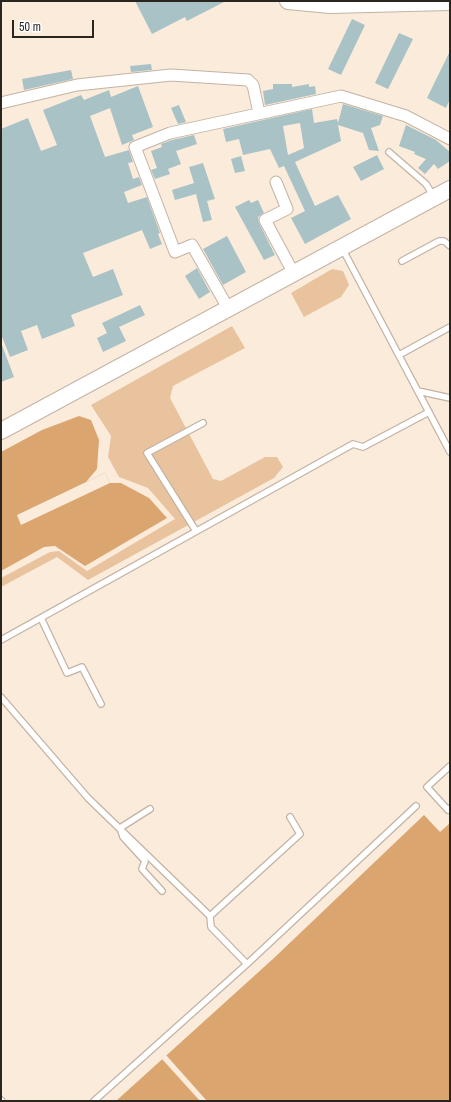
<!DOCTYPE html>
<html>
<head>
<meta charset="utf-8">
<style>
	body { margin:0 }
	#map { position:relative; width:451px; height:1102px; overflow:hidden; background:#fbebdb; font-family:"Archivo Narrow",sans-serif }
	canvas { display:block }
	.frame { position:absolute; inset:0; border:2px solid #2b251f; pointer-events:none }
	.scale { position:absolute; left:12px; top:20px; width:82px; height:18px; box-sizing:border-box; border:2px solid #2b251f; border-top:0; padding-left:5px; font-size:12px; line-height:14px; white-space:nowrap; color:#2b251f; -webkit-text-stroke:3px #fff; paint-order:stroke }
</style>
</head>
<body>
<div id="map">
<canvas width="451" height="1102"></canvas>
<div class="frame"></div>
<div class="scale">50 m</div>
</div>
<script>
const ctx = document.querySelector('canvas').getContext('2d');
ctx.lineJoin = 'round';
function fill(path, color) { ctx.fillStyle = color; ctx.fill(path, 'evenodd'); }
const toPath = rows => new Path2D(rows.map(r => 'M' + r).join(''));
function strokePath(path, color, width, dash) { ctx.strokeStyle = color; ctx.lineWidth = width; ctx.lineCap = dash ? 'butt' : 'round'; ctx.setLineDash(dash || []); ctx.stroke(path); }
fill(toPath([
	[332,269,343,271,349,285,341,297,304,317,291,293],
	[232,326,245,348,173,386,170,398,213,479,221,481,265,457,277,457,283,467,274,478,88,580,57,557,1,587,1,578,50,552,59,551,87,571,175,519,148,488,119,477,108,457,111,436,91,405]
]), '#e9c39e');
fill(toPath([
	[79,416,91,420,99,440,97,469,86,482,105,473,110,483,121,483,149,498,167,518,85,566,55,546,44,547,1,571,1,452,42,430],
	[424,815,440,832,450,823,450,1101,116,1101,274,958]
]), '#daa56f');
fill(toPath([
	[105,473,110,483,21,525,17,515],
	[166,1055,207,1101,200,1101,162,1059]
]), '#fbebdb');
fill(toPath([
	[135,1,226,1,187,21,185,17,152,34],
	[352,19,365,25,341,75,328,69],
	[399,33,413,39,388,89,375,83],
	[450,51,450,99,446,108,427,98],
	[151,64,152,70,131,72,130,66],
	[71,70,73,79,24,90,22,79],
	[273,84,292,84,292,87,309,84,309,87,315,86,316,94,265,105,263,91,273,89],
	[138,86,153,127,132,135,134,140,122,145,110,108,90,116,105,157,129,150,133,162,128,163,133,179,139,177,142,185,124,192,128,203,147,197,160,233,158,234,162,244,150,249,142,230,83,253,93,277,113,269,123,295,71,315,75,326,42,339,37,325,21,331,28,350,10,357,1,334,1,129,28,118,41,151,57,145,43,110,81,95,84,100,109,90,111,97],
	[343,104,383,116,380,125,371,128,379,151,369,150,363,133,338,125,341,141,295,162,315,206,338,195,351,219,305,244,291,218,305,211,284,166,279,168,270,149,243,155,239,139,226,142,223,129,312,109,314,123,337,119,338,123],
	[300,123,304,148,288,155,283,126],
	[179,105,186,122,178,124,171,108],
	[406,125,436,140,450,152,450,161,438,169,434,164,425,174,418,168,426,159,414,154,415,152,399,146],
	[194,135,197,144,176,151,181,164,168,169,170,174,155,179,151,170,157,168,151,151,162,147,161,144,172,140],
	[377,155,384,169,361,181,353,167],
	[241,156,245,171,235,173,231,159],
	[203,163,215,199,207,201,212,220,203,222,196,194,175,200,172,190,194,183,189,167],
	[249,200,251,203,258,200,264,213,258,217,259,223,275,255,264,260,235,207],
	[227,236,246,272,223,285,203,249],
	[197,268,210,292,199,299,185,276],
	[140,305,145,315,119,327,126,341,103,352,97,338,107,333,102,323],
	[2,345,14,377,1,382,1,346]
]), '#a9c2c6');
const lane = toPath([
	[389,152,426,184,434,197],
	[342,248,450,452],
	[402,261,439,241,444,241,450,246],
	[399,355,450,327],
	[418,391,450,398],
	[196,531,147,453,203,423],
	[41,618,67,673,82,667,101,704],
	[1,640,353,444,363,447,429,412],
	[1,697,88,798,210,916,300,834,290,817],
	[450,766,427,787,448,810,450,808],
	[150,809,120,828,123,837,145,861,142,869,162,891],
	[210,916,211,927,247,964],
	[1,1100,2,1101],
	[94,1101,247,964,416,806]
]);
const street = toPath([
	[1,103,77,85,171,75,248,80,253,85,259,113],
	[276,182,287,209,265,220,293,272],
	[228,308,192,245,175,252,135,147,170,133,341,96,406,116,450,139]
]);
const secondary = toPath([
	[288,1,330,5,450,2],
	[1,431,450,189]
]);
strokePath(lane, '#c3b3a4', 8);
strokePath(street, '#c3b3a4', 13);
strokePath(secondary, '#c3b3a4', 18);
strokePath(lane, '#fff', 5.5);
strokePath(street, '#fff', 11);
strokePath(secondary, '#fff', 16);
</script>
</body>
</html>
